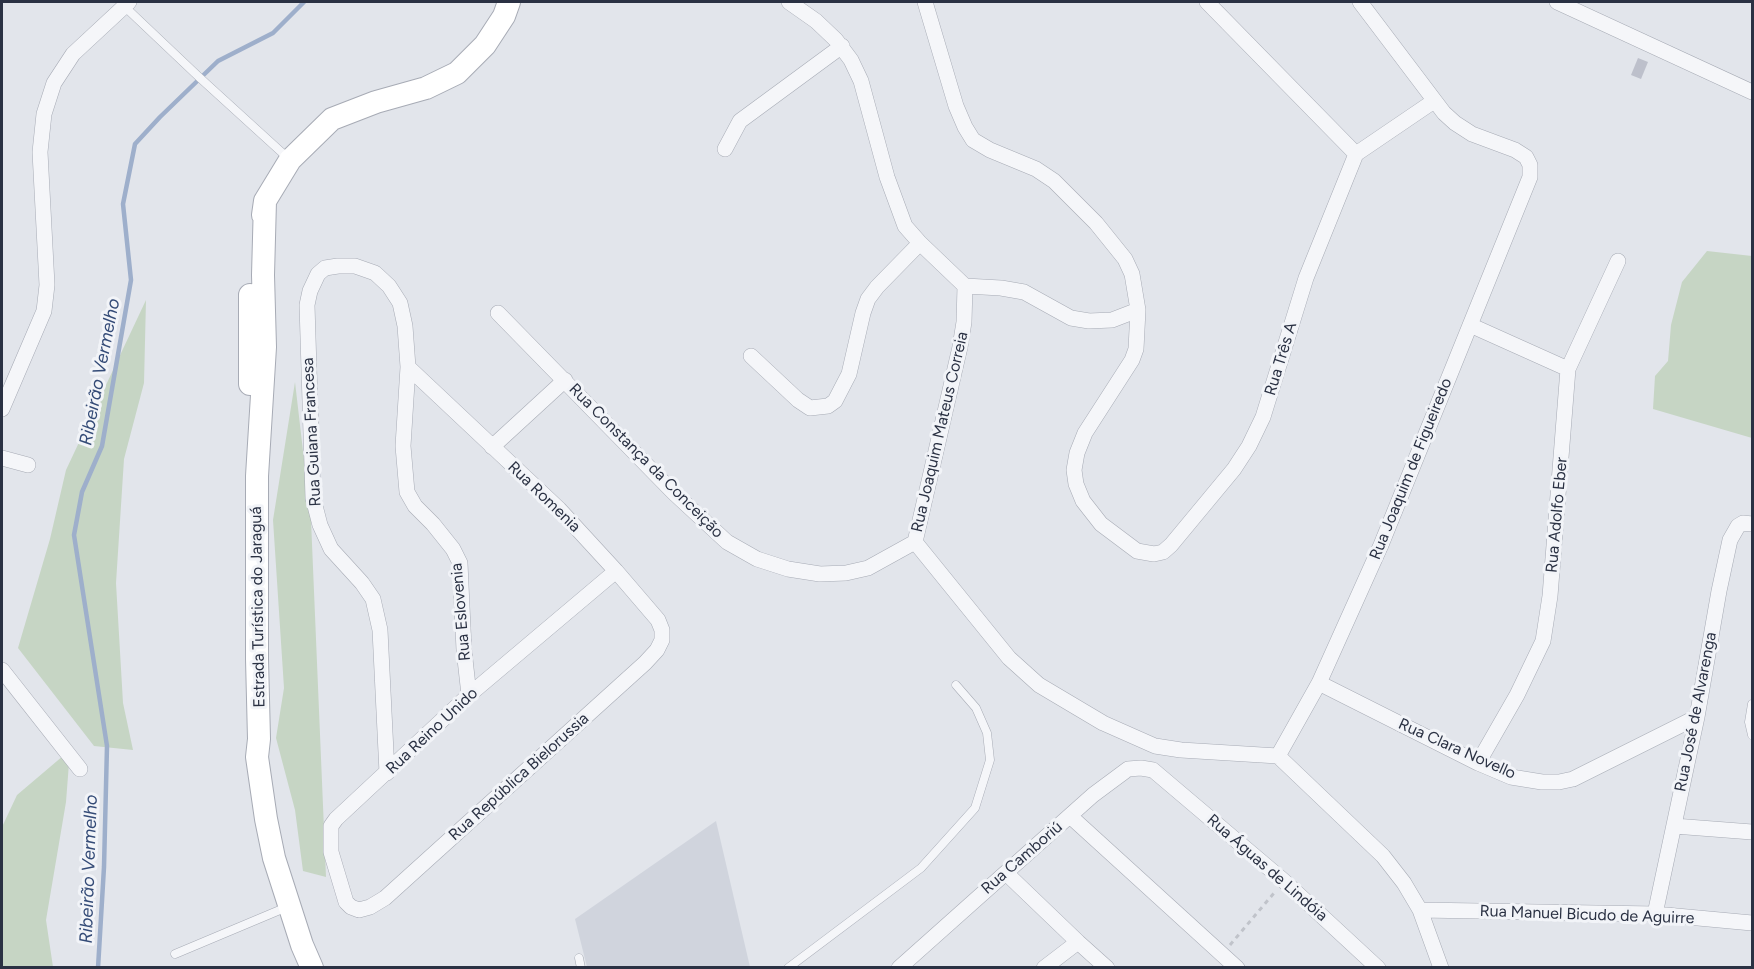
<!DOCTYPE html>
<html>
<head>
<meta charset="utf-8">
<style>
	body { margin:0 }
	#map { position:relative; width:1754px; height:969px; overflow:hidden; background:#e2e5eb; font-family:Figtree,sans-serif }
	canvas { display:block }
	.frame { position:absolute; inset:0; border:3px solid #2a3143; pointer-events:none }
</style>
</head>
<body>
<div id="map">
<canvas width="1754" height="969"></canvas>
<div class="frame"></div>
</div>
<script>
const ctx = document.querySelector('canvas').getContext('2d');
ctx.lineJoin = 'round';
function fill(path, color) { ctx.fillStyle = color; ctx.fill(path, 'evenodd'); }
const toPath = rows => new Path2D(rows.map(r => 'M' + r).join(''));
function strokePath(path, color, width, dash) { ctx.strokeStyle = color; ctx.lineWidth = width; ctx.lineCap = dash ? 'butt' : 'round'; ctx.setLineDash(dash || []); ctx.stroke(path); }
function write(font, color, halo, rows, align = 'center') {
  ctx.font = font + ' Figtree,sans-serif'; ctx.lineWidth = 6; ctx.setLineDash([]); ctx.textBaseline = 'middle'; ctx.strokeStyle = halo; ctx.fillStyle = color; for (const [text, x, y, turn = 0] of rows) {
    ctx.save(); ctx.translate(x, y); ctx.rotate((+turn || 0) * Math.PI / 180); ctx.textAlign = isNaN(turn) ? turn : align; if (halo) ctx.strokeText(text, 0, 0); ctx.fillText(text, 0, 0); ctx.restore();
  }
}
fill(toPath([
	[716,821,750,967,587,967,575,919]
]), '#d0d4dd');
fill(toPath([
	[1707,251,1752,256,1752,438,1653,409,1655,376,1668,361,1671,325,1682,282],
	[146,300,144,383,124,459,116,583,123,703,133,750,94,746,18,648,50,539,66,470],
	[295,382,311,520,326,877,303,871,295,810,276,738,284,688,273,520],
	[70,750,66,802,46,920,53,967,2,967,2,827,17,795]
]), '#c6d5c4');
strokePath(toPath([
	[98,968,104,867,107,746,74,535,82,492,102,446,131,280,123,204,135,144,160,117,218,61,273,33,304,2]
]), '#9eafcb', 4.5);
fill(toPath([
	[1638,58,1648,62,1641,79,1631,75]
]), '#bdc0cb');
const lane = toPath([
	[124,6,200,78,289,159],
	[1752,704,1749,722,1752,735],
	[175,954,287,907],
	[579,958,581,968],
	[788,968,921,868,975,808,990,760,987,733,976,708,956,685]
]);
const street = toPath([
	[789,2,816,21,836,40,851,60,861,81,887,177,905,226,920,243,965,286,1001,288,1024,292,1071,318,1089,321,1112,320,1138,310],
	[925,2,956,106,965,127,973,140,990,150,1036,169,1054,181,1096,223,1125,259,1132,274,1138,310,1136,349,1132,360,1085,433,1077,453,1074,470,1076,484,1083,501,1101,524,1137,551,1154,554,1163,552,1171,545,1234,469,1249,446,1263,417,1306,278,1356,154],
	[1207,2,1356,154],
	[1557,2,1752,92],
	[725,149,740,121,842,46],
	[1356,154,1434,101],
	[498,313,674,493,727,542,757,559,788,569,820,574,846,573,868,568,915,542],
	[1470,325,1568,369],
	[751,356,798,400,810,408,828,406,835,401,849,374,863,313,868,299,877,287,920,243],
	[408,367,559,509,616,571,658,620,662,630,662,640,657,650,645,663,385,898,370,907,359,910,351,907,346,902,331,852,331,826,336,819,469,695,616,571],
	[2,409,44,311,47,285,40,152,44,114,54,83,73,54,129,2],
	[492,447,565,380],
	[2,458,28,465],
	[915,542,1009,658,1039,685,1103,723,1155,746,1181,750,1278,756,1383,856,1404,883,1420,910,1655,914,1752,923],
	[915,542,960,347,964,322,965,286],
	[2,670,80,769],
	[1319,683,1478,763,1511,777,1542,782,1559,782,1573,779,1697,717],
	[1278,756,1319,683,1381,545,1530,177,1530,165,1526,157,1515,150,1472,134,1455,123,1444,113,1360,2],
	[1478,763,1517,695,1543,641,1550,596,1568,369,1618,261],
	[387,773,380,630,373,599,362,583,331,549,320,525,313,498,307,305,310,291,318,274,325,268,338,266,355,266,375,273,389,286,400,303,405,326,408,367,403,446,407,492,415,506,433,524,453,549,460,563,464,650,469,695],
	[1070,816,1237,968],
	[1674,826,1752,832],
	[1006,873,1078,942],
	[1420,910,1441,968],
	[1655,914,1697,717,1719,591,1730,540,1738,526,1743,523,1752,524],
	[899,968,1093,795,1128,769,1141,768,1153,770,1284,881,1378,968],
	[1044,968,1078,942,1107,968]
]);
const secondary = toPath([
	[265,201,263,275,265,347,257,476,257,659,259,739,257,757,266,819,274,858,302,945,312,968],
	[263,215,265,201,290,160,332,119,376,102,426,88,457,73,485,45,504,16,509,2],
	[250,295,250,384]
]);
strokePath(lane, '#a7abb5', 9);
strokePath(street, '#a7abb5', 16);
strokePath(secondary, '#a7abb5', 24);
strokePath(toPath([
	[1230,945,1274,893]
]), '#c0c3ca', 3, [4.5, 4.5]);
strokePath(lane, '#f5f6f9', 8);
strokePath(street, '#f5f6f9', 15);
strokePath(secondary, '#fff', 22);
write('16px', '#2a3143', '#f2f4f8', [
	["Rua Três A",1281,359,-73],
	["Rua Guiana Francesa",312,432,-93],
	["Rua Joaquim Mateus Correia",940,432,-77],
	["Rua Constança da Conceição",646,461,45],
	["Rua Joaquim de Figueiredo",1411,469,-68],
	["Rua Romenia",544,497,44],
	["Rua Adolfo Eber",1557,515,-85],
	["Estrada Turística do Jaraguá",258,607,-91],
	["Rua Eslovenia",461,612,-95],
	["Rua José de Alvarenga",1696,712,-79],
	["Rua Reino Unido",432,731,-43],
	["Rua Clara Novello",1457,749,24],
	["Rua República Bielorussia",519,777,-42],
	["Rua Camboriú",1022,858,-41],
	["Rua Águas de Lindóia",1267,868,41],
	["Rua Manuel Bicudo de Aguirre",1587,915,2]
]);
write('italic 18px', '#344b77', '#f2f4f8', [
	["Ribeirão Vermelho",100,372,-79],
	["Ribeirão Vermelho",89,869,-88]
]);
</script>
</body>
</html>
